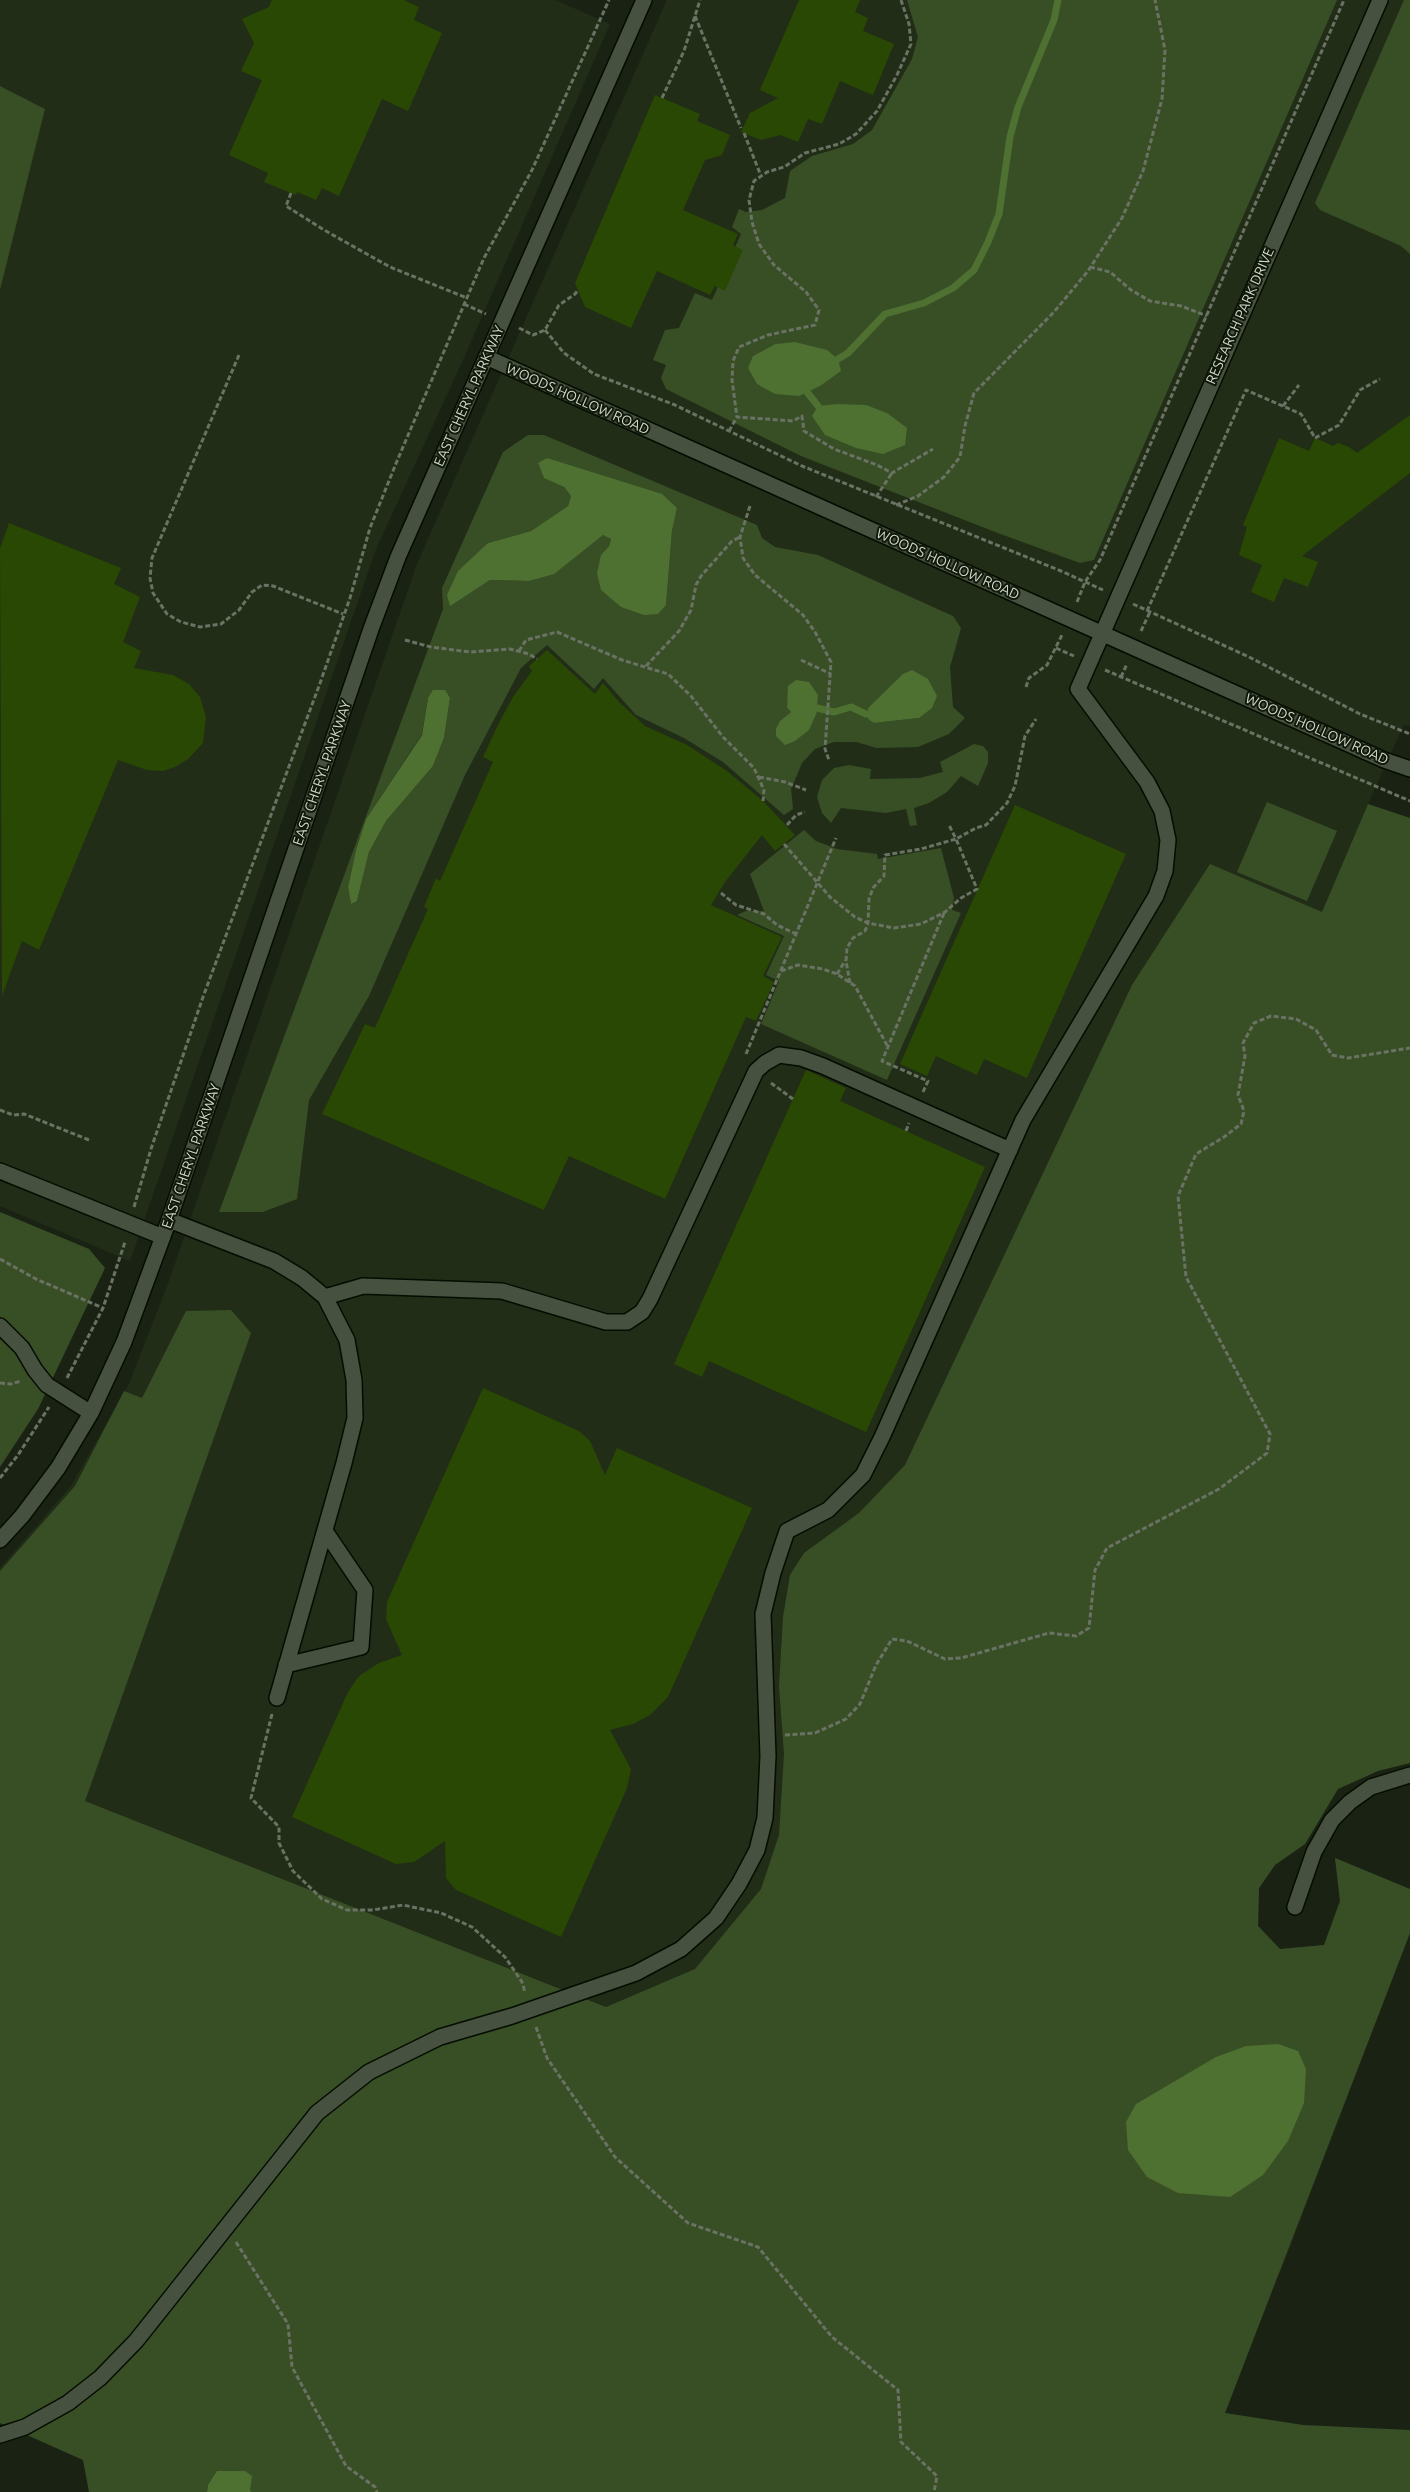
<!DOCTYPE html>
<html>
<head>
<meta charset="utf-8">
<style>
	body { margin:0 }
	canvas { display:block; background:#1a2313 }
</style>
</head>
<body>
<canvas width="1410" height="2492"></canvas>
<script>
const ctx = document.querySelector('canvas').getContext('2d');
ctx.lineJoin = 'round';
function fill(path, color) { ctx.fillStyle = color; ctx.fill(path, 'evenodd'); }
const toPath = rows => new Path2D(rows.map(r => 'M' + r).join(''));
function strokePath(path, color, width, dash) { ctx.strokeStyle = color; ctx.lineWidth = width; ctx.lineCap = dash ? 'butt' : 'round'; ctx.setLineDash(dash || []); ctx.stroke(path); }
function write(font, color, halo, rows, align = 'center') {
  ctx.font = font + ' Ubuntu,sans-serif'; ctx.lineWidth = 4; ctx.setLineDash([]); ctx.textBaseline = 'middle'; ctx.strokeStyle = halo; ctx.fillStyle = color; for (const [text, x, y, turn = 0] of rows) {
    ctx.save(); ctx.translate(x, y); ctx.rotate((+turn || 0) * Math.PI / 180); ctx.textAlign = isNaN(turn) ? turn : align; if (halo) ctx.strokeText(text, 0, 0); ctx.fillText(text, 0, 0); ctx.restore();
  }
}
fill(toPath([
	[0,0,555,0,610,24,462,362,376,549,130,1261,0,1206,0,290,45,109,0,86],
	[667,0,1410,0,1410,726,1404,724,1368,804,972,1747,1259,1889,1258,1926,1280,1949,1324,1945,1340,1901,1335,1858,1410,1889,1410,1933,1280,2273,85,1801,0,1783,0,1568,71,1486,129,1384,169,1281,417,564]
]), '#212d17');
fill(toPath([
	[907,0,1337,0,1094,560,1080,563,995,532,801,456,666,389,661,378,666,365,653,360,665,330,679,328,695,293,712,300,741,234,732,227,739,209,746,212,762,210,785,198,790,171,812,156,853,144,872,130,912,59,918,37],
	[795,343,841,371,833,376,753,356,775,344],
	[1404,0,1410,0,1410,254,1401,246,1320,210,1315,203],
	[0,86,45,109,0,290],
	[528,435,544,435,757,525,762,538,775,547,818,555,953,616,961,628,950,667,953,707,965,718,949,734,918,747,877,748,856,742,834,742,815,749,802,763,791,789,793,809,784,815,723,762,684,738,636,715,603,678,594,689,547,645,521,668,465,775,369,996,309,1100,297,1199,263,1212,219,1212,443,609,442,588,503,452],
	[538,463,677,508,672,531,666,605,601,555,609,546,611,538,603,535,529,581,490,580,450,605,488,543,531,531,568,506,571,496,564,487,544,477],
	[893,685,919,718,874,723,868,708],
	[789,691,818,695,817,712,780,721,791,712,787,708],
	[428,698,450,698,444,738,433,766,386,821,369,852,357,901,351,904,348,887,356,850,366,819,422,734],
	[974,744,983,746,988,752,988,763,978,786,961,776,947,792,929,803,914,808,917,825,910,826,906,809,886,813,841,808,831,823,822,813,817,797,822,780,834,768,849,765,871,769,870,779,920,778,943,772,940,762],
	[1267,802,1337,831,1307,901,1237,872],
	[1368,804,1410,818,1410,1763,1378,1771,1338,1789,1305,1844,1275,1865,1259,1888,1258,1926,1280,1949,1324,1945,1340,1901,1335,1858,1410,1889,1410,1933,1225,2413,1303,2425,1410,2430,1410,2492,252,2492,250,2490,208,2485,207,2492,89,2492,83,2460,0,2423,0,1571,75,1486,124,1391,142,1398,186,1311,231,1310,251,1333,85,1801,606,2007,695,1969,761,1889,779,1835,784,1754,779,1686,783,1617,790,1575,804,1553,859,1513,905,1465,1132,985,1210,864,1322,912],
	[804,830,816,841,837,849,877,854,878,859,941,848,954,898,952,910,961,913,887,1080,761,1024,779,981,766,975,784,936,737,915,746,911,764,911,750,874],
	[0,1212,89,1249,105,1268,38,1409,0,1467]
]), '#384f26');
fill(toPath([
	[795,342,827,350,838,359,841,371,820,386,799,396,775,394,757,384,748,368,753,356,775,344],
	[837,404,866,405,887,413,907,428,905,445,883,454,856,448,825,435,812,416,818,406],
	[547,458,662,494,677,508,672,531,666,605,658,614,644,615,621,607,601,590,597,573,601,555,609,546,611,539,603,535,554,574,529,581,490,580,450,606,447,595,458,571,488,543,531,531,568,506,571,496,564,487,544,478,538,463],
	[912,670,928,679,937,696,932,708,919,718,874,723,868,719,868,708,903,674],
	[796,680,809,682,818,695,817,712,809,730,795,741,785,745,776,736,776,729,780,721,791,712,787,708,788,686],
	[433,690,445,690,450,698,444,738,433,766,386,821,369,852,357,901,351,904,348,887,356,850,366,819,422,735,428,698],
	[1278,2044,1298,2051,1306,2069,1304,2103,1288,2141,1263,2175,1230,2197,1178,2193,1147,2177,1128,2150,1126,2122,1136,2104,1216,2057,1246,2046],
	[217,2471,245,2471,252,2476,250,2490,252,2492,207,2492,208,2485]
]), '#4e7031');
strokePath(toPath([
	[838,359,848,353,885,314,924,303,953,288,974,270,988,242,999,214,1010,137,1018,107,1054,20,1058,0],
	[807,392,818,406],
	[817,708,834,712,851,707,866,714]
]), '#4e7031', 7);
fill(toPath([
	[272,0,404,0,419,7,414,20,442,33,408,111,382,99,339,196,322,188,316,200,297,192,296,195,264,182,268,173,229,155,262,80,241,71,254,43,242,19,269,7],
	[799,0,860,0,855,12,868,18,863,31,894,44,873,95,840,81,822,124,808,119,798,142,780,135,761,140,741,132,750,113,778,98,760,90],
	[655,95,700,114,697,121,730,135,722,155,705,160,683,210,738,234,733,245,743,250,725,291,715,286,710,295,657,271,631,328,585,307,575,283],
	[1410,415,1410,473,1302,556,1318,562,1308,587,1284,578,1274,602,1251,592,1262,565,1239,555,1247,527,1243,525,1279,438,1309,451,1315,438,1333,446,1338,443,1349,447,1357,453],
	[9,523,121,568,114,584,140,597,123,642,141,651,134,668,173,675,189,684,200,697,206,717,203,743,188,759,175,767,163,771,147,770,118,760,39,950,22,941,2,996,0,548],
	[547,650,595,694,603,683,619,702,645,726,687,745,727,771,763,801,795,835,775,851,762,835,725,882,711,905,782,937,763,976,774,982,756,1021,746,1017,665,1199,569,1156,544,1210,322,1114,365,1024,375,1028,428,909,424,907,436,878,440,881,493,762,483,757,499,723,513,697,532,671,529,666],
	[1015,805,1126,854,1027,1078,984,1059,977,1075,936,1056,927,1076,900,1064],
	[806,1070,846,1088,840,1101,985,1167,866,1432,709,1361,702,1377,674,1364],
	[483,1388,579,1431,590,1441,605,1475,617,1448,752,1508,668,1697,650,1715,633,1724,610,1730,631,1769,627,1788,561,1937,456,1890,446,1878,445,1841,414,1862,396,1864,292,1817,348,1692,359,1676,379,1663,402,1655,386,1619,387,1602]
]), '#294804');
const minor = toPath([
	[486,357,1384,760,1410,769],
	[0,1171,163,1237],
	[169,1220,274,1261,302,1278,325,1297,347,1340,354,1380,355,1418,344,1463,277,1698],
	[325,1297,363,1286,502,1291,606,1322,627,1322,642,1312,650,1299,756,1071,765,1063,779,1055,801,1058,823,1066,1010,1150],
	[0,1326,22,1348,35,1370,47,1385,91,1413],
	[0,1540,22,1516,58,1468,91,1413,124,1342,169,1220,371,629,398,557,644,0],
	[286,1665,361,1647,365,1590,325,1531],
	[1295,1907,1314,1852,1332,1820,1350,1802,1371,1787,1410,1775],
	[0,2435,25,2427,68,2403,100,2378,136,2341,317,2113,369,2072,440,2037,512,2016,636,1973,681,1949,716,1918,739,1884,757,1850,765,1818,768,1756,763,1614,773,1573,787,1531,828,1510,863,1475,882,1437,1023,1120,1156,896,1165,871,1168,840,1162,811,1147,782,1078,689,1380,0]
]);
strokePath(minor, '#050c01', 18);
strokePath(toPath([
	[901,0,909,24,911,44,897,75,877,111,856,134,839,144,805,153,784,167,767,172,754,181,749,200,752,222,759,244,774,265,806,292,819,310,815,325,768,335,739,347,733,361,732,380,737,417,793,421,802,416,804,431,834,449,877,465,892,473,933,449],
	[695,16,741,128],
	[662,98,684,51,700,0],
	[744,133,761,176],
	[291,193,286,206,324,230,390,267,467,298],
	[1090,267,1110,272,1131,290,1150,301,1181,306,1207,316],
	[464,304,486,314],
	[519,328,533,335,545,330,559,305,575,294,578,290],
	[545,330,564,353,594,374,675,405,802,466,1061,571,1103,590],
	[239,355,152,558,150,578,153,593,167,614,181,622,200,627,221,624,239,610,252,592,262,585,273,586,343,614],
	[1283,406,1299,385],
	[729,431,737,417],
	[876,497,892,473],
	[896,505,918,496,944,477,960,457,965,426,974,393,1054,312,1088,271,1122,218,1143,171,1162,99,1165,50,1155,0],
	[750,506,740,537,743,558,755,575,803,615,815,632,831,662,825,749,829,760],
	[1077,602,1085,582,1100,560,1344,0],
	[1133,604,1247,656,1360,714,1410,734],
	[1147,611,1246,390,1301,414,1315,438,1339,425,1360,390,1380,379],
	[1141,631,1150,612],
	[405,640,431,647,470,652,510,649,529,654,537,659],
	[1056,648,1074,656],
	[519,651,526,640,557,632,622,660,668,674,691,696,723,737,754,768,764,790,763,801],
	[801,660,831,674],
	[646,666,679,631,691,610,696,585,701,576,732,541,740,537],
	[1105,670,1410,801],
	[1121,677,1127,664],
	[1026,687,1029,678,1047,665,1062,635],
	[759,777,785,782,806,790],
	[787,825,796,815,805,812],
	[784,844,830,897,855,917,868,923,894,928,921,924,945,912,961,898,977,889,956,839,976,828,986,825,1007,803,1015,786,1025,736,1036,719],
	[721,893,736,905,764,914,777,925,796,934],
	[781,971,798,965,823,969,837,974,855,986,888,1047],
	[837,974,845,961],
	[850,983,846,961,847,948,853,938,865,931,868,923,869,899,873,888,884,876,885,855,921,849,956,839,949,825],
	[746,1054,836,838],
	[771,1083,793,1099],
	[923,1092,928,1081,882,1061,944,913],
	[0,1110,13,1115,24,1114,89,1140],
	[906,1131,909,1123],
	[134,1207,151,1149,203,997,319,686,350,598,370,528,397,461,484,258,532,170,609,0],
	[0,1259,36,1279,103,1308],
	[67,1378,103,1308,125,1242],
	[0,1383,11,1384,21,1381],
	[0,1478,18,1455,49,1407],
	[272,1714,251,1798,279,1827,279,1843,293,1871,322,1899,347,1910,373,1910,403,1905,441,1913,472,1927,505,1957,522,1982,525,1992],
	[785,1735,815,1733,846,1719,860,1704,876,1665,892,1639,907,1641,945,1659,961,1658,1049,1633,1076,1636,1089,1628,1095,1570,1107,1548,1219,1489,1267,1453,1270,1434,1186,1277,1178,1196,1196,1154,1224,1137,1241,1124,1244,1111,1238,1095,1245,1056,1243,1043,1254,1023,1271,1016,1296,1019,1316,1030,1332,1055,1348,1058,1410,1048],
	[536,2027,547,2058,615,2157,688,2223,758,2247,832,2337,898,2390,901,2442,937,2476,934,2492],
	[236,2242,288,2324,292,2367,346,2466,375,2487,377,2492]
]), '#6a7264', 3, [5, 2.5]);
strokePath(minor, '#46513f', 15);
write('14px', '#d2d9ce', '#11190a', [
	["RESEARCH PARK DRIVE",1240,316,-66],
	["EAST CHERYL PARKWAY",469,396,-66],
	["WOODS HOLLOW ROAD",578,399,24],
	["WOODS HOLLOW ROAD",948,564,24],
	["WOODS HOLLOW ROAD",1317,729,24],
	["EAST CHERYL PARKWAY",322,773,-71],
	["EAST CHERYL PARKWAY",191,1156,-71]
]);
</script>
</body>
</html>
